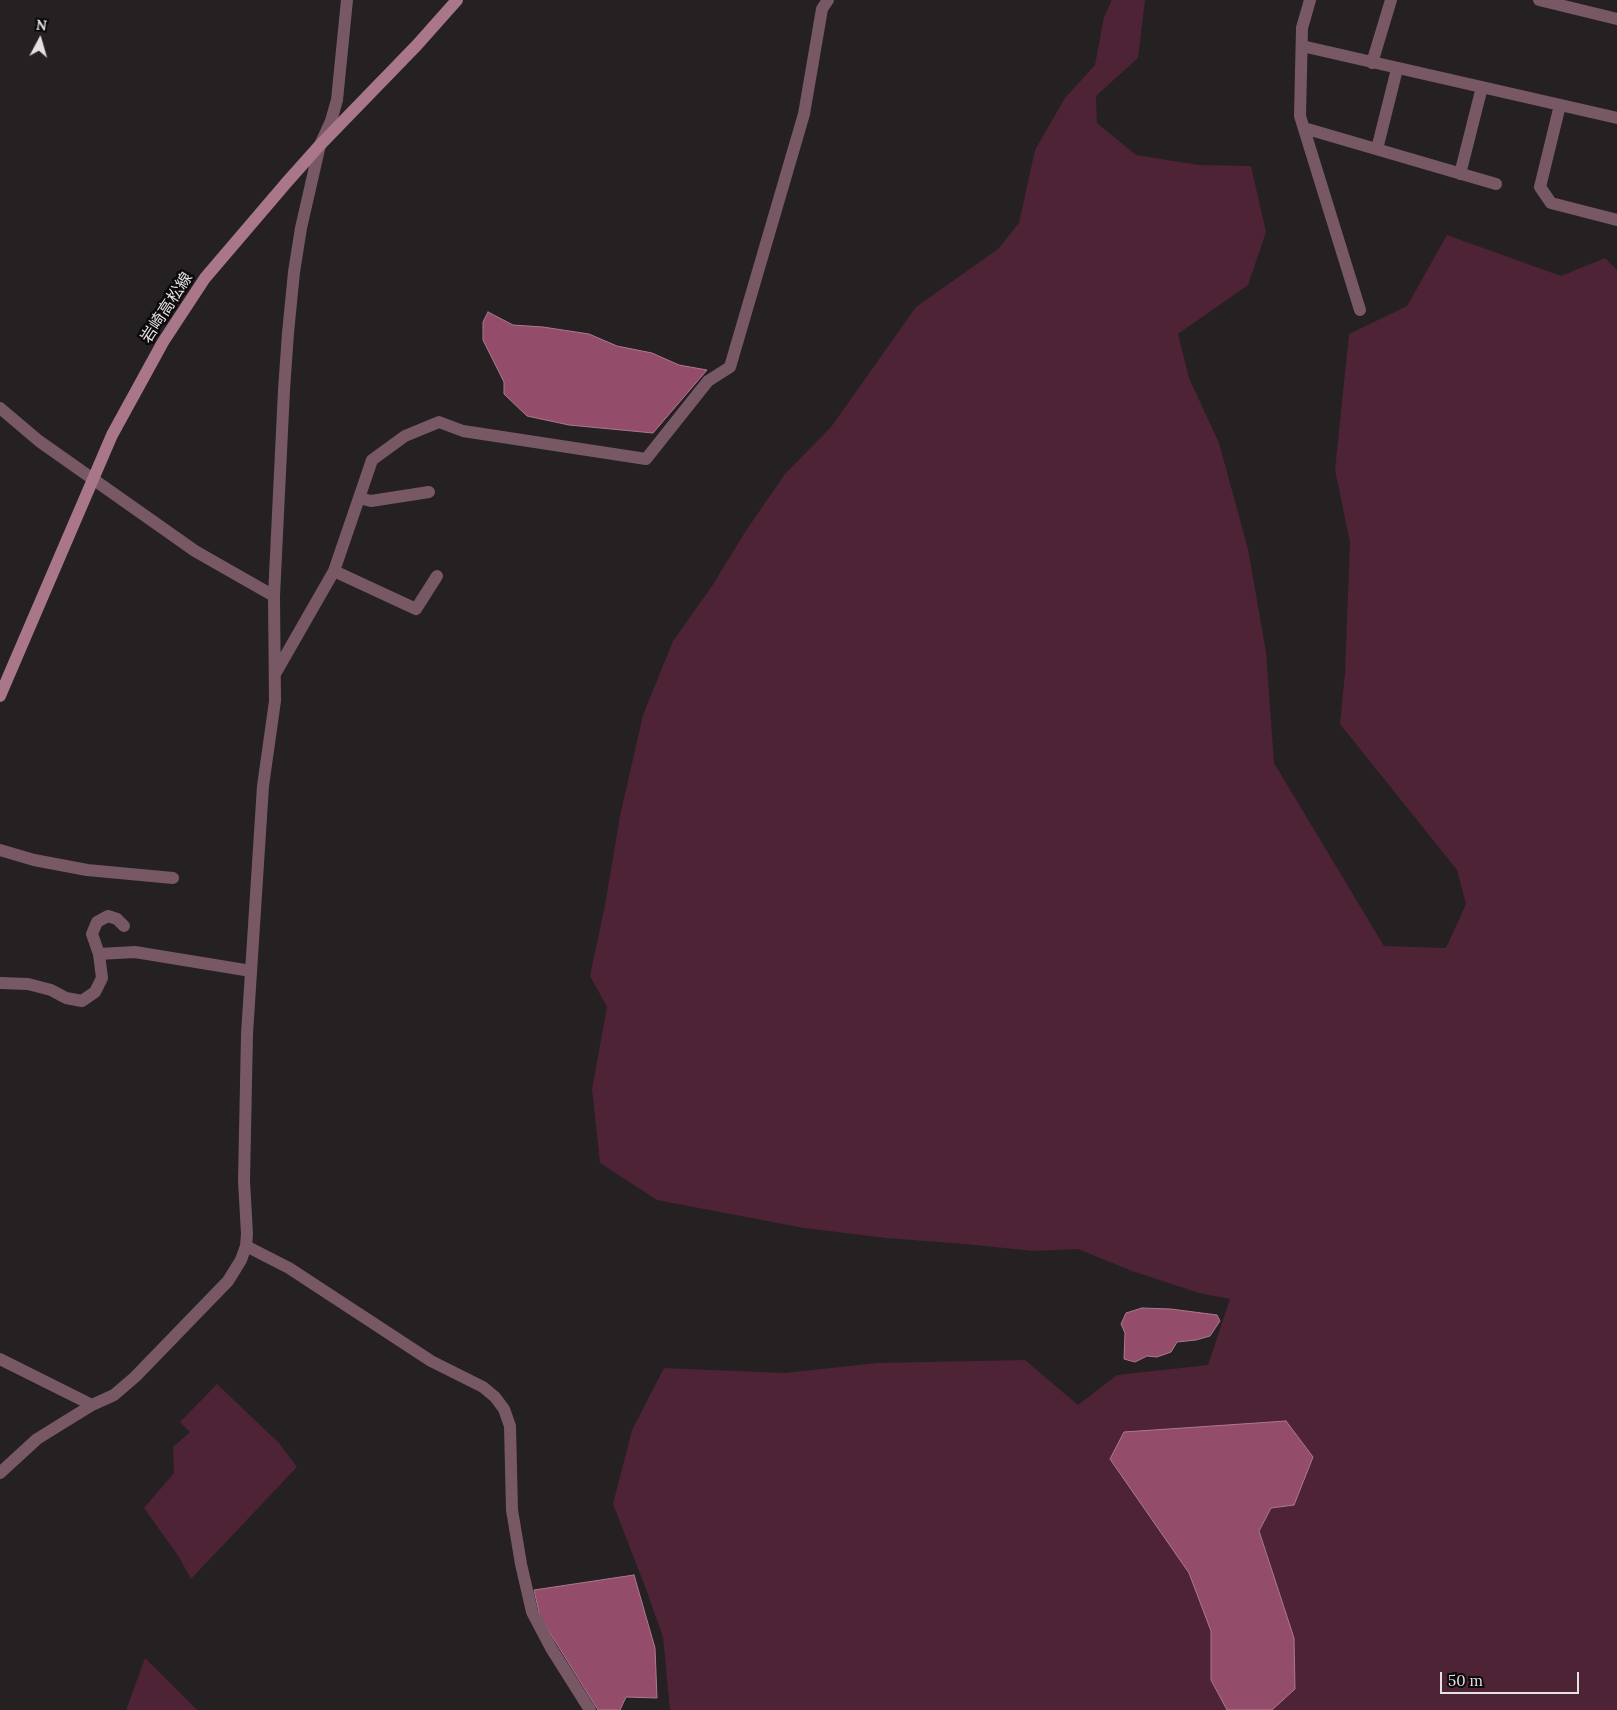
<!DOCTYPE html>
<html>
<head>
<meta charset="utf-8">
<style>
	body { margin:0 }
	#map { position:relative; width:1617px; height:1710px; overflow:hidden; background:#252022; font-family:Lora,serif }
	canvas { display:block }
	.north { position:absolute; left:15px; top:15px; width:50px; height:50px; -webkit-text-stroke:4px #0d0a0b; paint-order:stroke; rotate:6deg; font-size:14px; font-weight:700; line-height:20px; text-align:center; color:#e5e1e2 }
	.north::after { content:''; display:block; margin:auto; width:18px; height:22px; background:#e5e1e2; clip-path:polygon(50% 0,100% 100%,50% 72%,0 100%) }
	.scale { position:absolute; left:1440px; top:1672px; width:139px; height:22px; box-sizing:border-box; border:2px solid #e5e1e2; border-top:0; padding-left:6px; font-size:15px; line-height:18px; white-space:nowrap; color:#e5e1e2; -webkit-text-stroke:4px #0d0a0b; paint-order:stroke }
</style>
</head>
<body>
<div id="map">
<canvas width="1617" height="1710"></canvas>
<div class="north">N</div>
<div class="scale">50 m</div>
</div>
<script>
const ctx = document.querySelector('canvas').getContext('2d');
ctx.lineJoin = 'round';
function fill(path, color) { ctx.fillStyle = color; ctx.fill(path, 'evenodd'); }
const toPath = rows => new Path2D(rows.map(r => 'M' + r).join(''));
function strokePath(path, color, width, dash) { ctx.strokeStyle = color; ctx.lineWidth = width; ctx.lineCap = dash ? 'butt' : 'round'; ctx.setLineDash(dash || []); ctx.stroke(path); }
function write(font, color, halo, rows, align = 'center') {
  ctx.font = font + ' Lora,"Noto Sans JP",serif'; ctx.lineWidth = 5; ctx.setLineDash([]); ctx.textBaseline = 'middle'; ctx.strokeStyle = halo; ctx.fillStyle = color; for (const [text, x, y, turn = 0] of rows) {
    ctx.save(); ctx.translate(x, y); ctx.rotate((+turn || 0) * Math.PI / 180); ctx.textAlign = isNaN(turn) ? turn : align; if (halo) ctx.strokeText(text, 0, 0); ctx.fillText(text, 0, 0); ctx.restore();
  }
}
fill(toPath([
	[1112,0,1145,0,1138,58,1096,96,1097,123,1136,155,1199,165,1251,166,1266,232,1248,285,1178,334,1189,378,1219,443,1248,549,1266,652,1274,763,1384,946,1446,948,1466,904,1457,870,1340,724,1345,673,1350,542,1335,470,1349,334,1407,306,1447,235,1561,276,1605,258,1617,270,1617,1710,1272,1710,1295,1689,1294,1638,1259,1531,1271,1508,1111,1458,1189,1573,1211,1631,1211,1680,1227,1710,670,1710,663,1637,646,1589,613,1504,632,1430,664,1368,784,1373,877,1363,1025,1360,1078,1405,1117,1375,1208,1365,1230,1299,1199,1293,1132,1271,1078,1249,1034,1251,965,1244,886,1238,804,1228,657,1200,600,1163,592,1089,607,1007,590,976,605,905,620,816,643,715,673,641,712,586,747,529,785,474,831,427,916,307,998,249,1019,223,1035,150,1065,98,1095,65,1104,17],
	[217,1384,279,1443,297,1467,191,1579,179,1557,144,1508,174,1473,173,1447,190,1432,180,1422],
	[145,1658,197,1710,126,1710]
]), '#4d2335');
const water = toPath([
	[488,312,513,325,543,327,589,334,617,346,652,353,679,365,707,370,653,433,569,425,527,416,504,394,504,382,483,340,483,322,488,312],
	[1142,1308,1171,1309,1217,1315,1220,1321,1210,1336,1196,1340,1177,1342,1171,1352,1157,1357,1147,1356,1135,1362,1124,1359,1125,1333,1121,1324,1126,1313,1142,1308],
	[1286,1421,1313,1457,1294,1505,1271,1508,1259,1531,1294,1638,1295,1689,1272,1710,1227,1710,1211,1680,1211,1631,1189,1573,1110,1459,1124,1432,1286,1421],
	[634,1575,655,1648,657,1698,626,1697,620,1710,598,1710,540,1617,534,1590,634,1575]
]);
fill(water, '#934d6a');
strokePath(water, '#ac798e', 1);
strokePath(toPath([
	[1310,0,1302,28,1300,116,1360,310],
	[1539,0,1617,19],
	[1302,46,1617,118],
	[1372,63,1391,0],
	[1560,105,1540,187,1551,203,1617,220],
	[1304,128,1496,184],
	[1377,149,1397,69],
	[1460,174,1482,87],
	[0,408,39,441,195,551,274,596],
	[359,498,371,501,429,492],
	[334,571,416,609,437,576],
	[275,674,334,571,372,460,405,436,439,422,463,431,646,459,708,381,730,367,804,114,822,9,828,0],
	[0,850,34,860,87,870,173,878],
	[99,954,135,952,251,971],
	[0,983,28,984,51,990,66,998,82,1001,95,992,102,978,99,954,92,934,97,922,108,916,117,919,124,926],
	[246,1246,289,1268,431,1361,483,1387,495,1397,504,1409,510,1426,512,1510,521,1564,532,1612,551,1648,590,1710],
	[0,1359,92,1405],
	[0,1473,37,1439,92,1405,114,1395,135,1377,228,1281,241,1260,246,1246,247,1234,244,1181,247,1034,263,786,275,701,274,596,284,390,288,333,294,272,301,228,320,145,331,121,337,100,347,0]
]), '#785864', 12);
strokePath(toPath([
	[0,696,112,435,163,342,205,278,287,182,320,145,417,45,457,0]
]), '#a9768a', 12);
write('16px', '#e5e1e2', '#0d0a0b', [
	["岩崎高松線",167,308,-57]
]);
</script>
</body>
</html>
